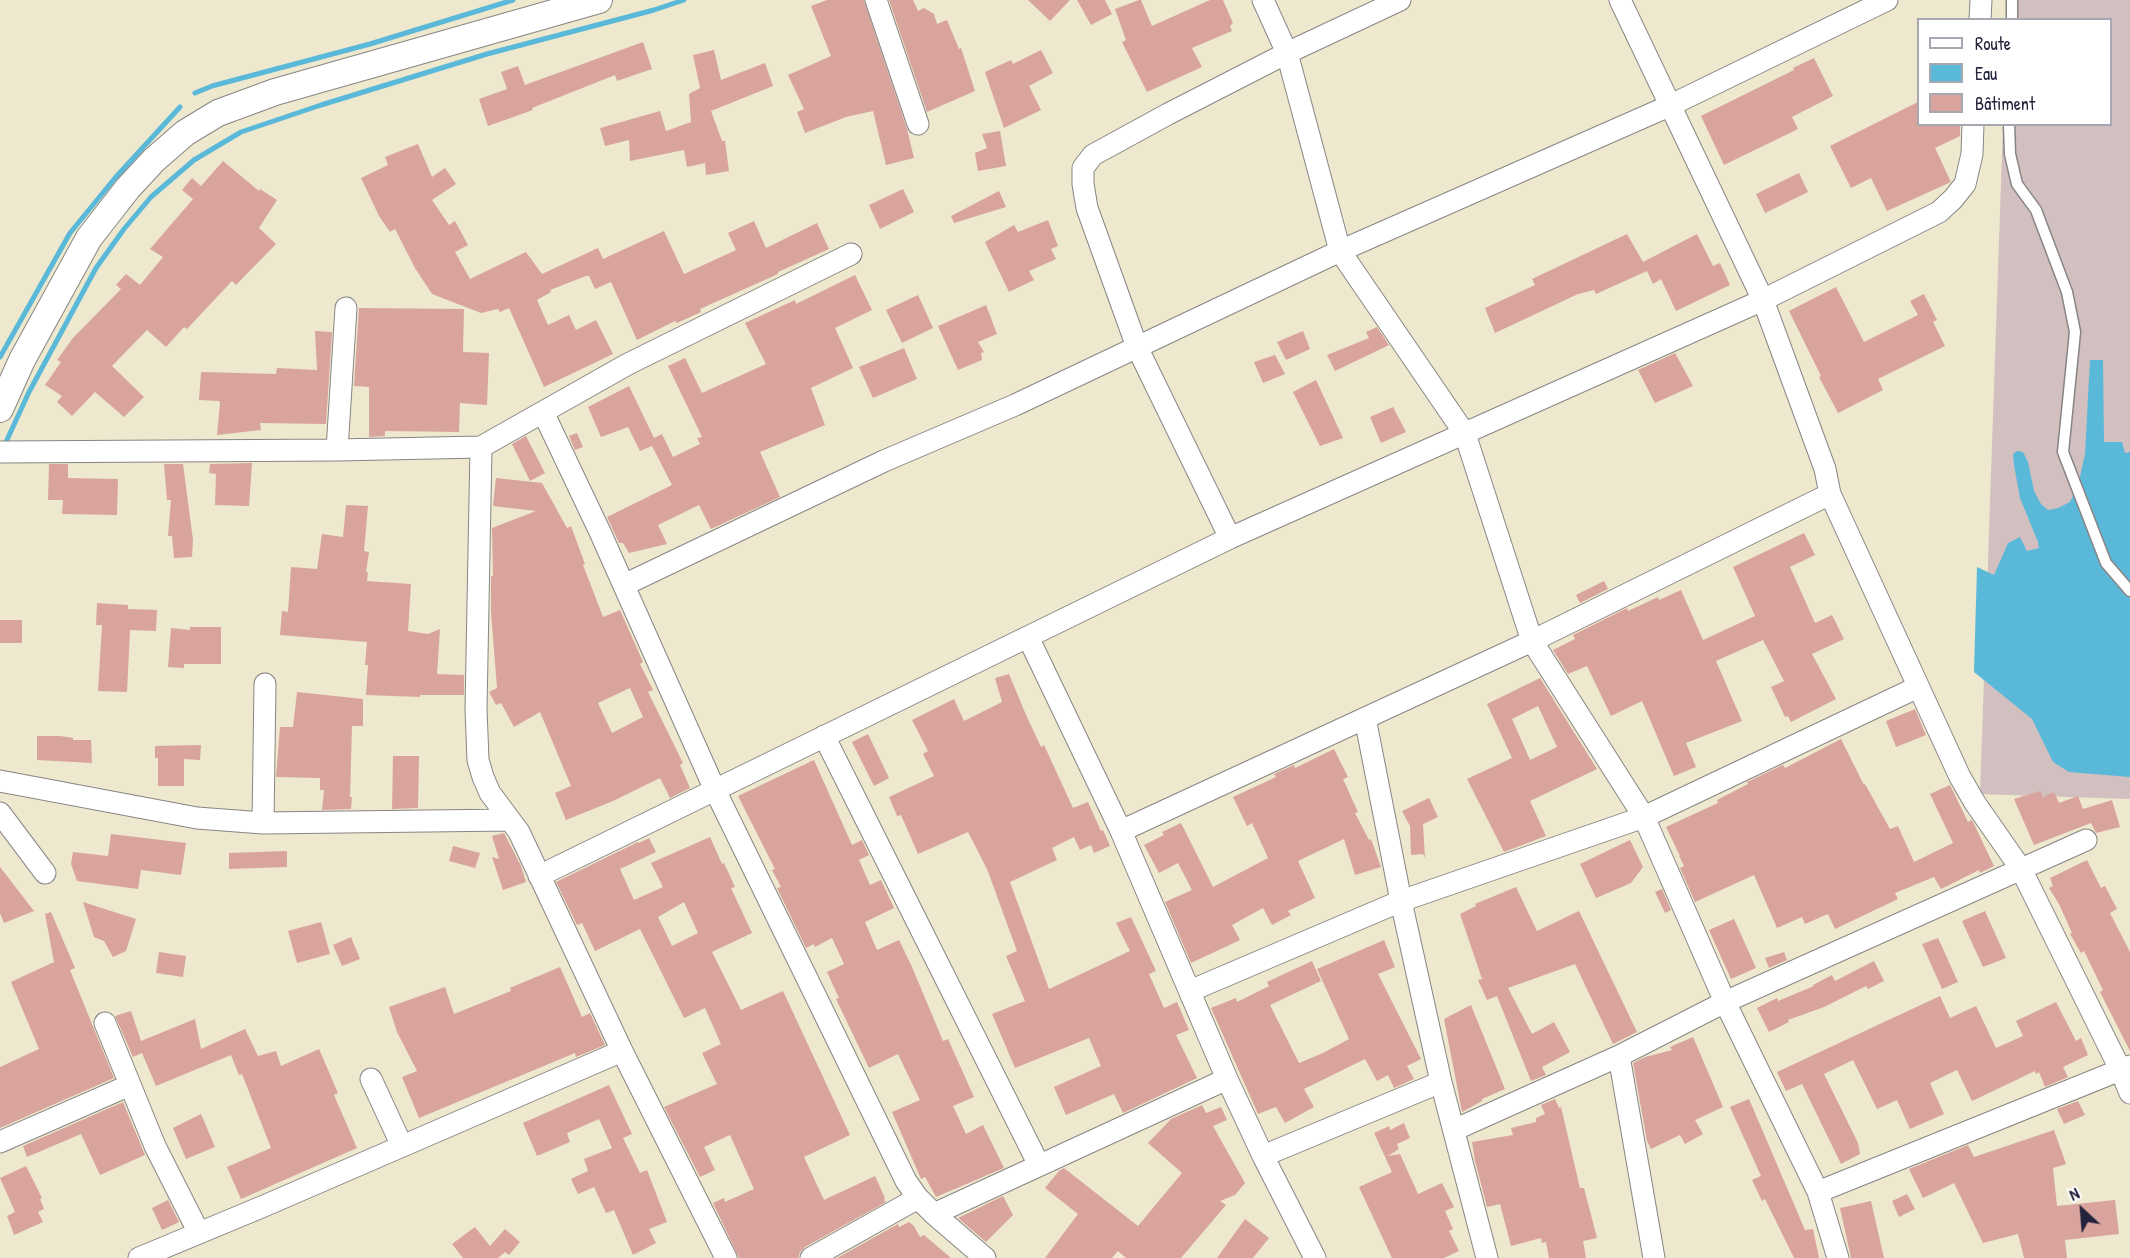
<!DOCTYPE html>
<html>
<head>
<meta charset="utf-8">
<style>
	body { margin:0 }
	#map { position:relative; width:2130px; height:1258px; overflow:hidden; background:#ede8ce; font-family:"Patrick Hand",sans-serif }
	canvas { display:block }
	.legend { position:absolute; left:1917px; top:18px; width:195px; height:108px; box-sizing:border-box; background:#fff; border:2px solid #a7a7b1; margin:0; padding:8px 10px; list-style:none; font-size:18px; color:#22223b }
	.legend li { display:flex; align-items:center; gap:12px; height:30px }
	.legend b { width:30px; border:2px solid #a7a7b1 }
	.north { position:absolute; left:2052px; top:1180px; width:60px; height:60px; -webkit-text-stroke:4px #fff; paint-order:stroke; rotate:334deg; font-size:16px; font-weight:700; line-height:24px; text-align:center; color:#22223b }
	.north::after { content:''; display:block; margin:auto; width:21px; height:27px; background:#22223b; clip-path:polygon(50% 0,100% 100%,50% 72%,0 100%) }
</style>
</head>
<body>
<div id="map">
<canvas width="2130" height="1258"></canvas>
<ul class="legend">
<li><b style="height:8px;background:#fff"></b>Route</li>
<li><b style="height:16px;background:#5ab9d8"></b>Eau</li>
<li><b style="height:16px;background:#d9a49e"></b>Bâtiment</li>
</ul>
<div class="north">N</div>
</div>
<script>
const ctx = document.querySelector('canvas').getContext('2d');
ctx.lineJoin = 'round';
function fill(path, color) { ctx.fillStyle = color; ctx.fill(path, 'evenodd'); }
const toPath = rows => new Path2D(rows.map(r => 'M' + r).join(''));
function strokePath(path, color, width, dash) { ctx.strokeStyle = color; ctx.lineWidth = width; ctx.lineCap = dash ? 'butt' : 'round'; ctx.setLineDash(dash || []); ctx.stroke(path); }
fill(toPath([
	[2007,0,2130,0,2130,799,1980,794,2003,125,2110,124,2110,20,2007,19]
]), '#d2bfbf');
fill(toPath([
	[2090,360,2103,360,2104,442,2122,442,2125,453,2130,452,2130,777,2069,772,2053,762,2032,719,1974,672,1977,567,1994,575,2008,543,2020,537,2027,551,2039,548,2038,542,2020,498,2014,465,2013,454,2017,451,2023,452,2028,462,2034,491,2041,504,2048,510,2058,508,2070,502,2078,486,2085,454]
]), '#5ab9d8');
strokePath(toPath([
	[195,93,212,86,370,44,513,0],
	[0,357,70,233,115,178,180,107],
	[6,442,29,392,96,268,124,229,151,197,194,160,241,132,321,105,487,54,654,10,684,0]
]), '#5ab9d8', 5);
fill(toPath([
	[827,0,864,0,907,129,914,158,886,165,873,111,846,117,805,133,797,112,804,109,788,75,831,56,811,6],
	[889,0,913,0,918,11,924,8,934,14,937,24,947,20,959,49,961,48,975,91,927,112],
	[1028,0,1070,0,1050,21],
	[1077,0,1105,0,1112,14,1091,25],
	[1139,0,1141,0,1152,26,1210,0,1223,0,1233,23,1230,26,1232,31,1192,48,1202,67,1147,92,1122,42,1126,40,1115,9],
	[643,42,652,69,617,81,615,75,532,108,533,110,488,126,479,99,507,89,501,72,518,66,525,85],
	[714,50,721,80,765,63,773,86,711,111,722,141,725,141,729,171,706,175,705,163,687,167,684,150,630,161,629,140,605,146,600,128,660,111,666,131,691,122,689,94,700,88,693,55],
	[1041,50,1053,73,1029,86,1041,110,1004,128,985,72,1011,60,1013,64],
	[1814,58,1833,96,1792,117,1798,129,1724,165,1701,116,1794,70,1793,68],
	[1918,102,1918,124,1960,124,1960,136,1935,148,1951,182,1887,211,1871,178,1851,188,1830,146],
	[1000,131,1006,166,978,171,975,153,987,148,982,134],
	[418,144,432,177,445,168,456,184,432,200,449,225,455,221,468,245,455,252,470,279,526,252,542,274,598,248,603,259,664,231,684,274,736,250,728,233,754,221,766,248,817,223,829,249,778,272,778,274,700,309,701,312,677,323,675,321,637,340,611,282,595,289,589,276,586,276,550,290,551,292,537,300,548,325,569,315,576,330,596,320,613,354,544,387,509,308,500,312,498,309,481,313,432,294,415,268,395,229,390,232,379,216,361,178,388,165,385,157],
	[223,161,259,191,260,189,277,200,259,228,276,244,236,285,232,281,187,329,184,327,166,347,147,330,112,366,144,397,124,417,95,392,72,416,57,402,62,396,45,385,61,362,57,360,73,338,121,289,116,285,126,274,140,285,163,257,150,249,193,199,182,190,192,178,201,186],
	[1799,173,1808,192,1765,213,1756,194],
	[903,189,914,212,880,229,869,205],
	[999,191,1006,207,954,223,951,216],
	[1048,220,1058,246,1051,249,1056,259,1029,271,1034,280,1009,292,985,242,1014,225,1018,232],
	[1627,234,1643,262,1697,234,1713,266,1720,263,1730,285,1676,311,1661,279,1653,284,1647,271,1596,294,1594,290,1578,294,1495,333,1485,308,1535,285,1532,279],
	[855,275,872,310,835,328,853,368,811,388,825,425,760,452,780,497,711,529,699,505,658,525,667,544,629,553,623,543,619,543,607,517,672,485,652,446,640,451,628,427,601,437,588,407,629,386,654,438,662,434,673,457,700,444,697,438,702,437,668,366,685,358,702,393,766,364,745,323,795,300,796,304],
	[1836,287,1864,342,1918,315,1910,301,1924,294,1937,320,1933,322,1945,346,1878,379,1883,390,1838,413,1819,377,1821,376,1789,311],
	[918,295,933,328,902,343,886,310],
	[986,305,997,334,978,342,984,352,981,353,982,360,958,370,938,326],
	[359,308,464,309,463,352,489,353,487,405,460,403,459,432,385,431,385,436,369,437,369,387,354,386],
	[1377,327,1389,345,1335,371,1327,355,1369,338,1366,332],
	[315,331,332,332,326,424,260,423,261,430,217,435,220,403,219,401,199,400,201,372,276,374,277,368,317,370],
	[1303,331,1310,349,1286,360,1277,342],
	[904,348,917,379,873,398,859,367],
	[1675,353,1693,386,1655,403,1638,370],
	[1275,355,1285,374,1263,383,1254,362],
	[1316,380,1343,438,1320,446,1293,392],
	[1393,407,1406,432,1381,443,1370,417],
	[577,433,583,447,575,450,569,436],
	[526,436,545,473,530,481,512,444],
	[252,463,249,506,215,505,216,474,209,473,210,464],
	[49,464,68,464,68,478,118,479,117,515,62,514,63,500,48,500],
	[164,464,183,464,193,540,192,557,174,558,172,536,168,536,171,500,167,500],
	[496,478,542,483,567,528,571,526,585,564,583,565,603,617,620,610,643,662,640,664,653,690,648,692,683,763,680,765,690,788,670,798,660,778,613,801,566,820,555,793,571,786,540,712,514,727,501,703,496,705,489,692,497,688,491,613,491,576,493,576,492,528,536,511,493,506],
	[630,688,643,717,612,733,598,703],
	[346,505,368,506,364,551,369,552,366,572,368,572,367,581,411,584,408,631,428,634,440,629,437,674,464,675,464,695,420,695,420,697,366,695,368,665,365,665,367,642,280,635,282,611,288,612,291,567,317,569,322,534,343,537],
	[1804,533,1815,555,1790,567,1815,623,1832,615,1844,639,1812,654,1836,699,1791,722,1788,716,1785,717,1771,687,1784,681,1763,640,1716,661,1742,721,1686,743,1696,767,1674,776,1642,701,1611,716,1587,666,1568,674,1553,650,1575,639,1573,635,1627,608,1628,611,1658,597,1659,600,1681,590,1703,640,1755,616,1733,567],
	[1604,581,1608,589,1580,603,1576,595],
	[97,603,128,605,128,609,157,610,156,631,130,630,127,692,98,691,102,625,96,625],
	[0,620,22,620,22,643,0,643],
	[190,627,221,627,221,664,184,664,184,668,168,667,171,628,190,630],
	[1009,674,1026,715,1041,747,1044,745,1073,808,1088,802,1101,831,1103,830,1110,846,1094,853,1091,845,1080,850,1074,837,1052,848,1057,860,1010,882,1049,989,1130,951,1116,923,1131,917,1156,971,1149,974,1164,1008,1177,1002,1189,1030,1176,1035,1197,1078,1123,1113,1114,1094,1066,1115,1054,1087,1101,1066,1089,1038,1015,1068,992,1014,1025,1001,1006,956,1017,951,987,869,968,832,918,854,901,815,897,816,889,797,934,776,923,754,928,751,912,720,954,699,964,721,1002,702,995,678],
	[1540,678,1597,769,1530,801,1546,836,1504,852,1467,779,1512,758,1487,704],
	[1538,706,1557,747,1530,760,1512,719],
	[297,692,363,699,363,726,352,726,350,797,352,797,351,809,322,810,324,790,320,790,320,778,276,777,280,727,293,727],
	[1915,709,1926,735,1896,747,1886,721],
	[868,734,889,778,874,786,852,742],
	[37,736,60,736,73,738,73,740,91,740,92,763,37,760],
	[1841,739,1864,785,1865,784,1890,829,1898,826,1914,862,1953,843,1930,794,1950,785,1968,822,1971,820,1973,822,1994,866,1980,873,1979,870,1941,889,1934,877,1895,893,1898,899,1835,929,1828,914,1805,924,1802,917,1777,928,1754,875,1695,902,1680,868,1684,866,1679,856,1680,856,1666,827,1718,803,1717,800,1748,784,1747,782,1783,765,1785,768],
	[201,745,200,760,184,759,184,786,158,786,158,758,155,758,155,746],
	[1334,749,1348,777,1343,779,1358,812,1355,813,1369,840,1371,839,1381,867,1355,875,1344,839,1298,861,1315,898,1288,911,1291,915,1272,925,1263,908,1232,925,1240,940,1191,963,1165,902,1192,890,1178,863,1159,873,1144,845,1164,835,1162,832,1181,823,1213,887,1268,858,1252,823,1247,826,1233,797,1276,777,1274,774,1294,765,1295,768],
	[393,756,419,756,418,808,392,809],
	[814,760,852,845,862,840,869,855,859,860,870,885,881,880,894,908,865,922,877,950,899,940,912,967,943,1041,948,1039,974,1097,953,1106,966,1134,983,1125,1004,1168,936,1197,925,1177,921,1179,892,1112,920,1100,898,1054,869,1068,836,999,839,998,827,972,844,964,832,938,815,947,814,944,806,948,777,888,781,887,772,870,775,869,738,796],
	[2040,791,2043,797,2054,792,2059,803,2078,796,2083,809,2112,800,2120,827,2096,833,2091,823,2034,845,2014,799],
	[1429,798,1438,817,1423,824,1425,858,1423,854,1411,855,1410,826,1402,811],
	[504,833,521,866,526,882,503,890,492,857,499,859,492,836],
	[111,834,186,843,181,875,141,870,138,889,77,881,71,864,73,852,108,856],
	[710,837,722,864,724,863,735,887,731,888,752,933,712,952,741,1010,783,991,850,1135,804,1157,824,1200,875,1176,885,1198,884,1200,886,1202,805,1247,800,1252,798,1258,739,1258,713,1203,724,1198,725,1202,754,1189,730,1135,704,1147,715,1170,700,1177,664,1107,717,1084,702,1053,721,1044,705,1008,684,1018,640,929,595,951,582,923,577,925,556,882,638,842,639,843,649,838,656,852,620,869,634,900,663,887,651,863],
	[684,902,698,933,672,946,658,917],
	[1630,840,1643,867,1631,883,1596,898,1580,864],
	[453,846,480,853,475,868,449,861],
	[287,851,287,867,229,869,229,853],
	[2087,860,2101,888,2105,886,2117,909,2110,913,2130,952,2130,1051,2100,992,2103,990,2084,951,2081,953,2070,934,2072,933,2059,904,2049,888,2053,886,2050,878],
	[0,867,34,911,4,923,0,913],
	[1516,887,1537,931,1579,911,1637,1032,1613,1044,1575,964,1508,988,1532,1034,1554,1022,1570,1052,1542,1067,1546,1075,1531,1081,1497,996,1487,1000,1478,980,1482,979,1460,914,1476,906,1475,904],
	[1662,889,1671,910,1665,913,1655,892],
	[83,902,136,919,126,951,113,957,104,941,94,937],
	[1985,911,2006,958,1983,967,1962,921],
	[51,912,75,968,70,970,114,1078,0,1128,0,1067,39,1049,11,982,54,962,45,914],
	[1734,919,1756,968,1731,979,1709,930],
	[321,922,330,954,297,963,288,931],
	[351,937,360,959,342,966,333,945],
	[1938,938,1958,982,1942,989,1922,944],
	[1384,940,1395,967,1378,974,1421,1059,1407,1066,1414,1079,1394,1088,1388,1075,1377,1081,1365,1059,1304,1089,1314,1107,1285,1123,1276,1107,1258,1114,1211,1008,1236,998,1237,1002,1269,986,1267,982,1312,961,1321,981,1270,1005,1299,1063,1323,1053,1349,1039,1317,969],
	[159,952,186,956,183,977,156,973],
	[1784,952,1787,960,1769,968,1765,958],
	[1874,961,1884,981,1868,989,1866,986,1824,1007,1788,1020,1789,1022,1769,1032,1757,1008,1777,998,1778,1001,1814,986,1813,985,1832,975,1835,981],
	[560,967,582,1017,590,1013,605,1045,576,1057,575,1053,419,1118,402,1077,417,1071,397,1032,389,1007,445,987,454,1014,511,991,510,988],
	[1940,996,1950,1018,1976,1006,1996,1048,2023,1036,2016,1021,2056,1002,2076,1041,2081,1038,2088,1055,2063,1067,2068,1077,2045,1087,2039,1072,2036,1074,2035,1071,1972,1101,1957,1070,1930,1083,1944,1114,1910,1129,1897,1100,1877,1109,1853,1060,1824,1074,1858,1143,1860,1154,1841,1164,1802,1084,1786,1091,1777,1072],
	[1471,1005,1505,1089,1482,1099,1482,1101,1462,1112,1444,1019],
	[131,1011,141,1041,195,1019,201,1049,245,1029,258,1056,276,1051,281,1066,319,1049,338,1093,334,1095,357,1148,241,1199,227,1167,271,1148,242,1074,239,1075,231,1055,156,1086,142,1053,133,1057,115,1016],
	[1693,1037,1723,1107,1695,1120,1703,1134,1685,1144,1680,1135,1651,1149,1647,1141,1633,1063,1645,1057,1672,1050,1670,1047],
	[609,1085,632,1134,623,1138,640,1173,647,1170,667,1222,649,1229,656,1243,633,1255,614,1210,606,1213,594,1187,578,1194,571,1179,588,1171,584,1159,612,1148,599,1119,567,1133,570,1142,537,1156,523,1123],
	[1555,1099,1559,1108,1561,1107,1580,1188,1584,1188,1597,1238,1583,1241,1586,1258,1549,1258,1546,1242,1542,1243,1541,1238,1511,1246,1500,1204,1487,1207,1475,1161,1472,1142,1513,1135,1511,1128,1536,1122,1536,1118,1545,1114,1541,1105],
	[1749,1099,1805,1230,1813,1229,1819,1258,1794,1258,1765,1199,1762,1201,1752,1180,1761,1176,1730,1107],
	[2078,1101,2085,1115,2064,1124,2057,1109],
	[123,1102,145,1155,100,1175,81,1134,27,1157,23,1146],
	[1202,1105,1206,1113,1221,1107,1227,1120,1213,1126,1245,1183,1235,1195,1220,1201,1226,1205,1181,1258,1126,1258,1118,1251,1112,1258,1045,1258,1078,1214,1045,1188,1059,1171,1064,1168,1138,1226,1182,1173,1148,1143,1171,1119],
	[201,1114,215,1147,186,1159,173,1128],
	[1404,1123,1410,1138,1397,1144,1399,1149,1388,1156,1400,1154,1418,1194,1442,1183,1454,1207,1445,1211,1453,1229,1449,1231,1459,1251,1444,1258,1392,1258,1359,1187,1392,1172,1374,1133,1389,1126,1390,1130],
	[2054,1130,2066,1164,2053,1168,2057,1206,2115,1200,2119,1234,2065,1240,2067,1258,2024,1258,2018,1234,1983,1243,1954,1183,1923,1198,1909,1169,1968,1145,1974,1157],
	[26,1166,42,1198,40,1199,44,1209,38,1212,43,1222,14,1235,7,1216,15,1212,0,1178],
	[1907,1194,1915,1209,1899,1217,1892,1201],
	[1003,1196,1013,1215,986,1242,958,1218],
	[168,1200,179,1222,162,1230,152,1208],
	[1871,1201,1884,1258,1851,1258,1840,1208],
	[1245,1219,1269,1238,1253,1258,1217,1258],
	[909,1222,914,1226,920,1237,924,1235,951,1258,837,1258,898,1224,899,1227],
	[475,1227,490,1246,505,1229,520,1242,509,1255,505,1252,498,1258,463,1258,452,1244]
]), '#d9a49e');
const service = toPath([
	[2012,20,2012,0],
	[2009,124,2010,154,2017,184,2036,210,2067,292,2075,332,2063,452,2106,563,2130,591]
]);
const minor = toPath([
	[876,0,918,124],
	[1263,0,1287,53,1340,251,1465,434,1532,641,1644,817,1725,1002,1818,1192,1838,1258],
	[1620,0,1763,300,1825,469,1830,494,1960,777,1975,803,2021,869,2121,1071,2130,1093],
	[1980,20,1981,0],
	[543,412,600,532,715,790,906,1181,918,1198,934,1214,985,1258],
	[481,447,476,709,478,760,483,777,490,793,519,832,622,1051,726,1258],
	[337,450,346,308],
	[0,452,337,450,481,447,628,364,851,254],
	[1230,538,1137,347,1087,208,1083,184,1083,168,1093,155,1168,114,1287,53,1400,0],
	[624,585,884,461,1015,405,1340,251,1669,106,1887,0],
	[1028,637,1121,831,1227,1079,1263,1156,1315,1258],
	[1365,718,1401,901,1441,1082,1487,1258],
	[824,736,1039,1165],
	[0,781,197,818,263,823,510,820],
	[0,813,45,873],
	[263,823,265,684],
	[1121,831,1532,641,1830,494],
	[539,876,1230,538,1763,300,1939,212,1953,199,1965,184,1972,154,1973,124],
	[1190,991,1401,901,1644,817,1918,687],
	[105,1023,155,1146,199,1233],
	[1619,1056,1654,1258],
	[371,1079,402,1146],
	[1454,1130,1619,1056,1725,1002,2086,840],
	[0,1142,130,1085],
	[1263,1156,1441,1082],
	[1818,1192,2130,1066],
	[934,1214,1227,1079],
	[139,1258,264,1206,622,1051],
	[811,1258,918,1198]
]);
const tertiary = toPath([
	[0,409,22,360,89,238,128,188,154,160,185,133,218,113,275,92,599,0]
]);
strokePath(service, '#888584', 13);
strokePath(minor, '#888584', 23);
strokePath(tertiary, '#888584', 28);
strokePath(service, '#fff', 10);
strokePath(minor, '#fff', 21);
strokePath(tertiary, '#fff', 26);
</script>
</body>
</html>
